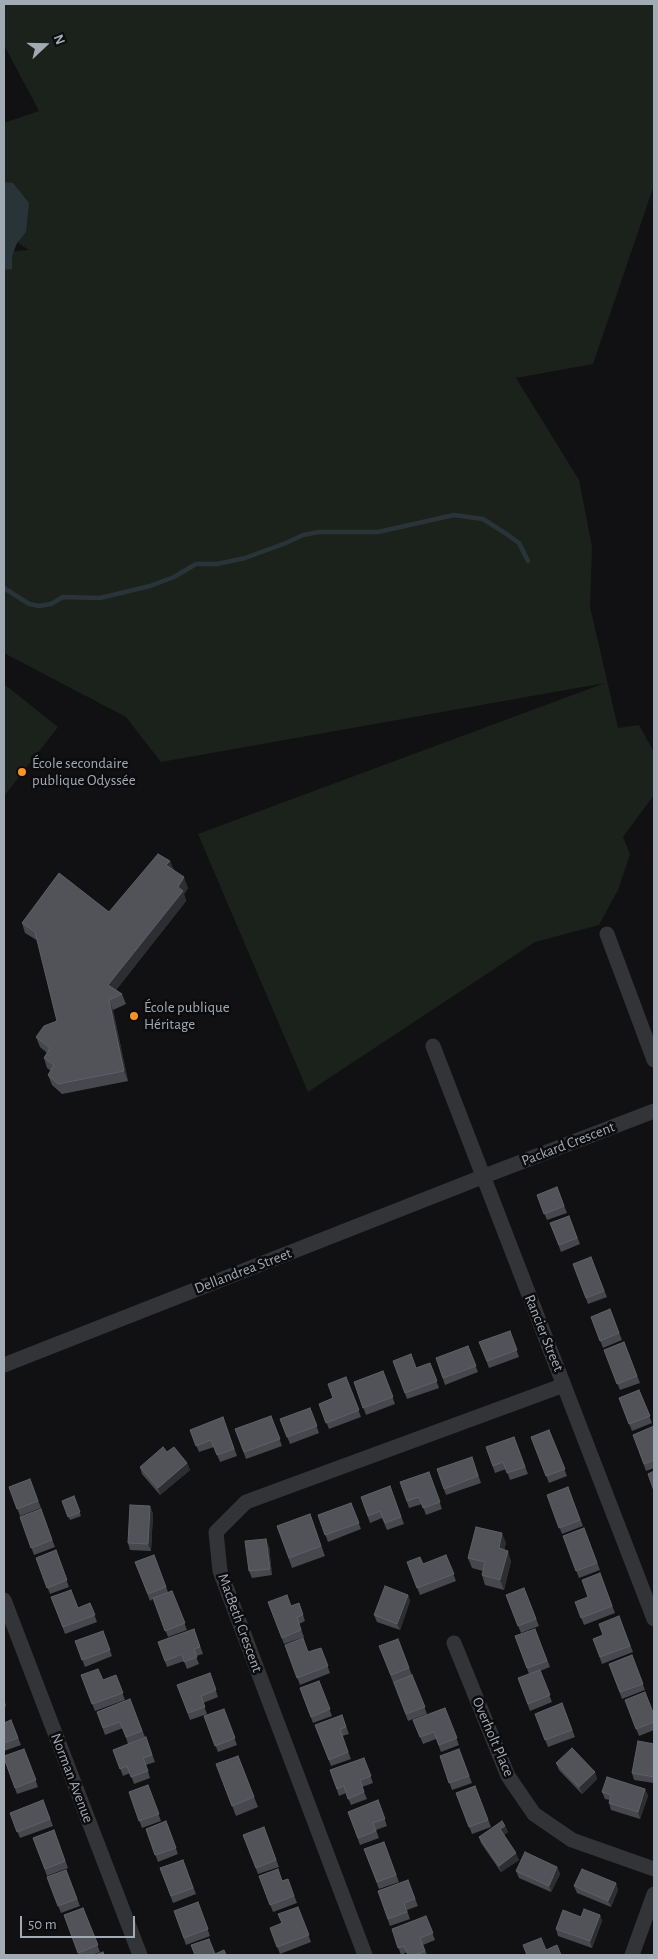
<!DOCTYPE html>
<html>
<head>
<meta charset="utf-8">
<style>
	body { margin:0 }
	#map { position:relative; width:658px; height:1959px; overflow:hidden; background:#111113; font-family:"Alegreya Sans",sans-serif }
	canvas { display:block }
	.frame { position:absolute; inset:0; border:5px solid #a2aab4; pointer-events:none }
	.north { position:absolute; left:20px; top:20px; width:50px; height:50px; -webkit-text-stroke:4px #0c0c0e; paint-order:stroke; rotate:69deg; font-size:14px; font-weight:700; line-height:20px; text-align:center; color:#a2aab4 }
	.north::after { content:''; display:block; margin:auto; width:18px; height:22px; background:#a2aab4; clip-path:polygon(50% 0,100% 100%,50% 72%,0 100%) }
	.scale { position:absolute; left:20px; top:1916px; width:115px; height:22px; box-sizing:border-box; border:2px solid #a2aab4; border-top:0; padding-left:6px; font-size:15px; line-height:18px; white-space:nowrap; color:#a2aab4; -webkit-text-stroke:4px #0c0c0e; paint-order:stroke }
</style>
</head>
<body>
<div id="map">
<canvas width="658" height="1959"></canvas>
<div class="frame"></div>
<div class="north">N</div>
<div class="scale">50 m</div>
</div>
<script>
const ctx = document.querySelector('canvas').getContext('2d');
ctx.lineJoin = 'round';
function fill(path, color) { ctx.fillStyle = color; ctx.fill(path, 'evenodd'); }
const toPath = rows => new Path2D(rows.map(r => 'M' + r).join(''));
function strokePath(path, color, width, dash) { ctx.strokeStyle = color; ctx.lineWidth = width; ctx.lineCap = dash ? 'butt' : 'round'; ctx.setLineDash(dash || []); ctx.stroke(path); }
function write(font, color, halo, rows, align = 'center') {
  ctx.font = font + ' "Alegreya Sans",sans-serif'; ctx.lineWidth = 5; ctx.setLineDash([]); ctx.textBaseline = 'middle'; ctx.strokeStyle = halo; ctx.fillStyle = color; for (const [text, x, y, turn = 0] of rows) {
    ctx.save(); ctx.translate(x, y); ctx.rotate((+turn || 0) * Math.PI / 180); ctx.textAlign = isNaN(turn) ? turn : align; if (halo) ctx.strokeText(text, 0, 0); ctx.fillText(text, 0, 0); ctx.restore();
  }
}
fill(toPath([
	[4,4,654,4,654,185,593,364,516,378,579,480,592,547,590,607,618,728,639,725,654,752,654,795,623,837,630,854,618,890,599,925,535,942,308,1092,198,834,605,683,161,762,126,717,4,653,4,252,29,250,4,234,4,123,39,111,4,45],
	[4,684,58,727,4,796]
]), '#1b221b');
fill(toPath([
	[4,182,13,183,29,203,26,232,17,243,12,256,12,269,4,270]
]), '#293438');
strokePath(toPath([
	[4,588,29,604,39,606,51,604,63,597,100,598,150,586,174,577,196,564,217,564,245,558,286,543,303,535,319,532,378,532,454,515,483,519,505,533,519,543,528,561]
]), '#293438', 4.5);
strokePath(toPath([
	[607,934,654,1060],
	[433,1046,654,1619],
	[4,1365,482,1177,654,1111],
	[4,1600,140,1955],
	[454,1643,508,1776,534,1814,572,1840,654,1869],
	[365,1955,220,1571,216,1532,246,1502,564,1385],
	[632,1955,654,1894]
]), '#323438', 15);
fill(toPath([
	[170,861,174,871,188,888,184,894,186,901,116,990,122,994,126,1004,113,1010,128,1081,62,1094,52,1085,48,1075,51,1071,47,1068,44,1058,47,1053,40,1047,36,1037,57,1021,38,941,25,933,22,923,109,912],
	[557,1187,567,1213,547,1220,537,1195],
	[569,1216,580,1244,561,1252,550,1223],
	[591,1257,607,1297,588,1304,573,1264],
	[610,1309,622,1340,603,1348,591,1317],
	[510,1331,519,1357,489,1368,479,1342],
	[624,1342,640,1383,620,1390,604,1350],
	[468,1346,478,1372,445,1385,436,1358],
	[393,1361,416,1368,430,1363,439,1388,407,1399],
	[383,1371,395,1404,366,1415,354,1382],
	[346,1377,361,1417,329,1429,319,1404,333,1398],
	[639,1390,652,1423,632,1431,619,1398],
	[310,1408,319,1433,290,1444,280,1419],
	[271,1416,282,1446,246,1459,235,1429],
	[223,1417,237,1456,220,1462,214,1447,199,1452,190,1430],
	[654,1426,654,1468,646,1471,633,1435],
	[549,1430,567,1476,549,1483,531,1437],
	[514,1437,528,1474,510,1480,506,1469,495,1473,486,1447],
	[167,1452,187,1463,190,1470,160,1495,142,1474,140,1467],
	[472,1457,481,1483,446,1495,437,1469],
	[429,1472,442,1509,426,1515,422,1504,409,1508,400,1482],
	[30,1479,41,1508,20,1516,9,1487],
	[390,1486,404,1524,387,1530,382,1518,370,1523,361,1497],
	[568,1487,583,1526,562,1534,547,1495],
	[74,1496,81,1516,70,1520,62,1501],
	[351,1503,361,1529,328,1542,318,1515],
	[41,1509,55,1547,34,1555,20,1517],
	[153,1513,151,1551,130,1550,128,1543],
	[310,1514,325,1556,292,1568,277,1526],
	[584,1528,600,1570,579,1578,563,1536],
	[506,1543,504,1550,511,1561,504,1590,485,1585,482,1575,483,1571,472,1568,468,1558],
	[269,1546,272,1575,252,1578,249,1571],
	[56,1550,69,1587,50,1594,36,1558],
	[154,1555,168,1592,172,1591,187,1630,168,1637,153,1599,150,1601,135,1562],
	[446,1555,456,1581,420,1595,407,1562,423,1564],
	[600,1573,615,1613,584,1625,575,1602,588,1597],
	[524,1588,539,1626,521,1633,506,1595],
	[408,1595,410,1601,400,1630,377,1622,374,1615],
	[51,1597,78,1608,90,1603,97,1622,65,1634],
	[268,1602,291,1606,299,1603,305,1621,299,1624,304,1637,284,1644],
	[619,1616,633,1652,602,1664,593,1639,603,1635],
	[194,1629,203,1654,196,1656,199,1664,187,1669,184,1661,167,1667,158,1642],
	[535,1629,550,1667,540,1671,552,1702,530,1711,518,1678,529,1674,515,1636],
	[103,1631,112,1656,85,1667,75,1641],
	[398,1639,427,1714,408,1721,379,1646],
	[285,1645,308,1652,321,1648,330,1673,300,1685],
	[632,1655,645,1690,622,1699,609,1664],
	[210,1673,218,1697,203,1703,207,1714,190,1720,177,1685],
	[81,1675,103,1680,116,1675,125,1700,95,1711],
	[319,1681,332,1716,313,1723,300,1688],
	[4,1698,6,1706,4,1707],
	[130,1699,145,1737,128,1744,123,1728,105,1735,97,1712],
	[625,1700,654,1715,654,1730,639,1736],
	[562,1703,575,1737,548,1747,535,1714],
	[445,1708,459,1745,441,1752,436,1739,423,1744,413,1720],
	[224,1709,237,1745,218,1752,204,1716],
	[342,1715,349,1734,342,1736,351,1759,331,1766,315,1725],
	[11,1720,21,1745,4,1751,4,1723],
	[146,1737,155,1762,146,1765,150,1778,134,1784,130,1773,123,1776,113,1750],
	[654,1744,654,1783,634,1780,632,1773],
	[24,1749,38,1787,17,1794,4,1758],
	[459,1749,472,1783,452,1790,440,1756],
	[238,1756,258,1807,236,1816,216,1764],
	[364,1758,373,1783,362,1787,367,1799,351,1805,346,1793,339,1796,330,1770],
	[556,1763,595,1772,597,1779,582,1794,559,1770],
	[148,1785,161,1821,142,1828,129,1792],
	[475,1786,491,1827,472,1834,456,1793],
	[645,1789,648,1796,640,1819,611,1810,609,1803,610,1800,605,1799,602,1792],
	[43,1800,53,1826,20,1838,10,1813],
	[378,1800,387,1826,376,1830,379,1838,360,1845,348,1812],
	[166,1821,178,1854,158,1862,146,1829],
	[505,1826,508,1832,504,1835,519,1860,501,1872,481,1843,479,1837],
	[264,1827,279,1867,258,1874,243,1835],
	[54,1830,68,1868,47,1876,33,1838],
	[384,1842,399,1882,379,1889,364,1849],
	[183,1860,196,1894,173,1903,160,1868],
	[557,1867,560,1874,551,1892,519,1878,516,1871],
	[66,1870,80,1906,61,1913,47,1877],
	[259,1876,282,1881,288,1879,297,1903,273,1912],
	[408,1880,418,1906,407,1910,410,1919,390,1926,378,1891],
	[616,1883,618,1890,611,1907,577,1893,574,1886],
	[198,1902,210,1936,186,1945,174,1911],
	[298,1907,311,1942,280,1954,270,1928,282,1923],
	[83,1908,100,1952,92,1955,79,1955,64,1915],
	[600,1915,602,1921,592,1948,558,1936,556,1929],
	[426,1916,435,1940,423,1945,427,1955,408,1955,407,1952,401,1955,392,1929]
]), '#47484e');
fill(toPath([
	[170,861,174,871,166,865],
	[184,877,188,888,184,894,186,901,112,995,108,985],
	[109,1000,113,1010,128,1081,124,1071],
	[187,1463,190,1470,160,1495,158,1488],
	[150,1506,153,1513,151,1551,148,1544],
	[502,1533,506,1543,502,1558,499,1548],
	[266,1539,269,1546,272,1575,270,1569],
	[508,1551,511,1561,504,1590,500,1580],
	[408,1595,410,1601,400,1630,397,1624],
	[595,1772,597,1779,582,1794,579,1787],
	[645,1789,648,1796,640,1819,638,1812],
	[505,1826,508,1832,503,1836,500,1829],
	[516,1853,519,1860,501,1872,499,1866],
	[557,1867,560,1874,551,1892,549,1886],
	[616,1883,618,1890,611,1907,608,1901],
	[600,1915,602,1921,592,1948,590,1941]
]), '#2d2e32');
const building = toPath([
	[158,854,170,861,166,865,184,877,178,887,183,891,108,985,122,994,109,1000,124,1071,58,1084,48,1075,54,1065,44,1058,50,1048,36,1037,44,1026,57,1021,35,932,22,923,59,873,109,912,158,854],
	[557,1187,564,1206,544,1214,537,1195,557,1187],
	[569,1216,577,1238,559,1245,550,1223,569,1216],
	[591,1257,604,1291,586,1298,573,1264,591,1257],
	[610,1309,619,1333,600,1341,591,1317,610,1309],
	[510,1331,517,1350,487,1361,479,1342,510,1331],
	[624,1342,637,1376,617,1384,604,1350,624,1342],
	[468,1346,476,1366,443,1378,436,1358,468,1346],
	[411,1354,416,1368,430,1363,437,1381,405,1393,393,1361,411,1354],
	[383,1371,393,1397,363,1408,354,1382,383,1371],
	[346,1377,359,1410,326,1423,319,1404,333,1398,328,1384,346,1377],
	[639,1390,650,1416,629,1424,619,1398,639,1390],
	[310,1408,317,1426,287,1437,280,1419,310,1408],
	[271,1416,280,1439,244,1452,235,1429,271,1416],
	[223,1417,234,1449,217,1455,211,1440,196,1446,190,1430,223,1417],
	[654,1426,654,1460,644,1464,633,1435,654,1426],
	[549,1430,565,1469,546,1476,531,1437,549,1430],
	[514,1437,525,1467,507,1473,503,1462,493,1466,486,1447,514,1437],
	[163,1447,167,1452,174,1447,187,1463,158,1488,140,1467,163,1447],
	[472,1457,478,1476,444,1489,437,1469,472,1457],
	[654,1471,654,1491,648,1474,654,1471],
	[429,1472,440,1502,423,1508,419,1497,407,1501,400,1482,429,1472],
	[30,1479,38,1501,17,1509,9,1487,30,1479],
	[390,1486,401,1517,385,1523,380,1511,368,1516,361,1497,390,1486],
	[568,1487,580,1520,559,1528,547,1495,568,1487],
	[74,1496,80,1512,68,1517,62,1501,74,1496],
	[351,1503,359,1523,325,1535,318,1515,351,1503],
	[130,1505,150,1506,148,1544,128,1543,130,1505],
	[41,1509,52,1540,31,1548,20,1517,41,1509],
	[310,1514,321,1546,289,1558,277,1526,310,1514],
	[476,1527,502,1533,499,1548,508,1551,500,1580,482,1575,485,1562,468,1558,476,1527],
	[584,1528,597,1563,576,1571,563,1536,584,1528],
	[266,1539,270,1569,249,1571,245,1541,266,1539],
	[56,1550,67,1580,47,1588,36,1558,56,1550],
	[154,1555,166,1587,148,1594,135,1562,154,1555],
	[446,1555,454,1574,417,1588,407,1562,420,1557,423,1564,446,1555],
	[600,1573,612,1606,581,1618,575,1602,588,1597,582,1580,600,1573],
	[385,1586,408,1595,397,1624,374,1615,385,1586],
	[524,1588,536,1619,518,1626,506,1595,524,1588],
	[71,1590,78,1608,90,1603,95,1615,63,1627,51,1597,71,1590],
	[172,1591,185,1623,165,1631,153,1598,172,1591],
	[287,1595,291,1606,299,1603,303,1615,297,1617,301,1630,282,1638,268,1602,287,1595],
	[619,1616,630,1646,600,1657,593,1639,603,1635,599,1624,619,1616],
	[194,1629,200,1647,194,1649,197,1657,184,1662,182,1654,165,1661,158,1642,194,1629],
	[535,1629,547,1661,527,1668,515,1636,535,1629],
	[103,1631,110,1650,82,1660,75,1641,103,1631],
	[303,1638,308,1652,321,1648,328,1666,297,1678,285,1645,303,1638],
	[398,1639,409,1668,391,1675,379,1646,398,1639],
	[632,1655,643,1684,620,1692,609,1664,632,1655],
	[98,1669,103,1680,116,1675,123,1693,92,1704,81,1675,98,1669],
	[540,1670,550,1695,528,1704,518,1678,540,1670],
	[210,1673,216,1690,201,1696,205,1707,188,1713,177,1685,210,1673],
	[412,1675,425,1707,406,1714,394,1682,412,1675],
	[319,1681,330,1709,311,1717,300,1688,319,1681],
	[645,1692,654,1715,654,1722,636,1729,625,1700,645,1692],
	[130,1699,142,1731,126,1737,120,1722,103,1728,97,1712,130,1699],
	[562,1703,572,1730,545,1740,535,1714,562,1703],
	[445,1708,457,1738,439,1745,434,1732,420,1737,413,1720,445,1708],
	[224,1709,235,1738,215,1746,204,1716,224,1709],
	[342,1715,346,1727,340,1729,348,1752,329,1760,315,1725,342,1715],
	[11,1720,18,1738,4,1743,4,1723,11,1720],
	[146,1737,152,1755,143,1758,148,1771,131,1777,127,1766,120,1769,113,1750,146,1737],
	[638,1741,654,1744,654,1777,632,1773,638,1741],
	[572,1748,595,1772,579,1787,556,1763,572,1748],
	[24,1749,36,1780,15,1788,4,1758,4,1756,24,1749],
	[459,1749,469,1776,449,1783,440,1756,459,1749],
	[238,1756,254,1797,232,1806,216,1764,238,1756],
	[364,1758,371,1776,360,1780,364,1792,348,1799,344,1786,337,1789,330,1770,364,1758],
	[607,1777,645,1789,638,1812,609,1803,611,1795,602,1792,607,1777],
	[148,1785,159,1814,139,1821,129,1792,148,1785],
	[475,1786,488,1820,469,1827,456,1793,475,1786],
	[43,1800,50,1819,17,1832,10,1813,43,1800],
	[378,1800,385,1819,373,1823,376,1831,358,1838,348,1812,378,1800],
	[166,1821,176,1848,155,1855,146,1829,166,1821],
	[502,1821,505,1826,500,1829,516,1853,499,1866,479,1837,502,1821],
	[264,1827,276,1860,256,1868,243,1835,264,1827],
	[54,1830,65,1861,45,1869,33,1838,54,1830],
	[384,1842,396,1875,377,1882,364,1849,384,1842],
	[525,1852,557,1867,549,1886,516,1871,525,1852],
	[183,1860,193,1888,171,1896,160,1868,183,1860],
	[278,1869,282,1881,288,1879,294,1896,270,1905,259,1876,278,1869],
	[582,1869,616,1883,608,1901,574,1886,582,1869],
	[66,1870,77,1899,58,1906,47,1877,66,1870],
	[408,1880,415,1899,404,1903,407,1912,388,1919,378,1891,408,1880],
	[198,1902,208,1929,184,1938,174,1911,198,1902],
	[298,1907,309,1935,277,1947,270,1928,282,1923,278,1914,298,1907],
	[83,1908,98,1945,78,1953,64,1915,83,1908],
	[584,1909,600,1915,590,1941,556,1929,563,1910,581,1917,584,1909],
	[426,1916,433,1933,420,1938,425,1951,415,1955,408,1955,404,1946,398,1948,392,1929,426,1916],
	[541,1938,546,1950,557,1945,561,1955,527,1955,523,1945,541,1938],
	[209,1939,215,1954,224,1950,226,1955,195,1955,191,1945,209,1939],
	[103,1952,104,1955,95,1955,103,1952]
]);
fill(building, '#515359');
strokePath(building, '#5d6067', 1);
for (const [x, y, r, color] of [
	[22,772,5,"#f99423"],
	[134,1016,5,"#f99423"]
]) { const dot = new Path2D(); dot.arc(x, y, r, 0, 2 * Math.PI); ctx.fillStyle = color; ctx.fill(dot); strokePath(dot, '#0c0c0e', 2); }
write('15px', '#a2aab4', '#0c0c0e', [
	["École secondaire",32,763],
	["publique Odyssée",32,780],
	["École publique",144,1007],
	["Héritage",144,1024]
], 'left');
write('15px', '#a2aab4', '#0c0c0e', [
	["Packard Crescent",568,1144,-21],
	["Dellandrea Street",243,1271,-21],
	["Rancier Street",544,1333,68],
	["MacBeth Crescent",240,1623,70],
	["Overholt Place",493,1737,67],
	["Norman Avenue",72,1778,69]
]);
</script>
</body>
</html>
